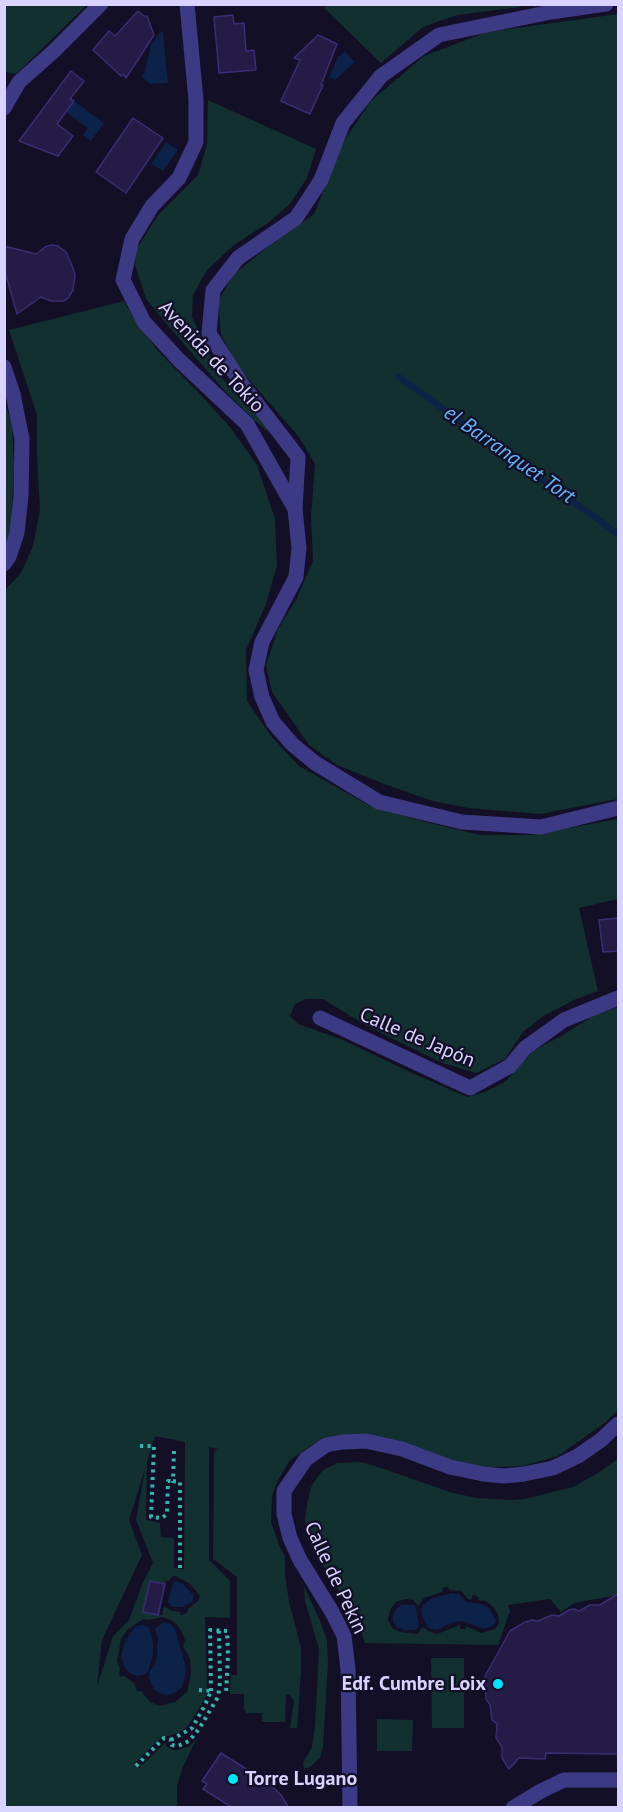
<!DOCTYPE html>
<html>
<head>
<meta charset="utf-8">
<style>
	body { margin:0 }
	#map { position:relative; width:623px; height:1812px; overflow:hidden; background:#130f26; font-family:"PT Sans",sans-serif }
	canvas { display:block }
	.frame { position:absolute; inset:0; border:6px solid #d9d4ff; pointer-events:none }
</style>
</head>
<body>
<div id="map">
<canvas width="623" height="1812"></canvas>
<div class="frame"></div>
</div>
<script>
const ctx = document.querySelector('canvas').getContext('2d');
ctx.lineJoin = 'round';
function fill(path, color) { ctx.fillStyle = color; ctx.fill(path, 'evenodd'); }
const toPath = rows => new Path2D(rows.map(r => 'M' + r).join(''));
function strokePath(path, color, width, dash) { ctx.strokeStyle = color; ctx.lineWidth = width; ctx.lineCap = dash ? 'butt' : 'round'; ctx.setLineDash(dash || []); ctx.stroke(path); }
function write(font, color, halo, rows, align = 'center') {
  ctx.font = font + ' "PT Sans",sans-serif'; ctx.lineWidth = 4.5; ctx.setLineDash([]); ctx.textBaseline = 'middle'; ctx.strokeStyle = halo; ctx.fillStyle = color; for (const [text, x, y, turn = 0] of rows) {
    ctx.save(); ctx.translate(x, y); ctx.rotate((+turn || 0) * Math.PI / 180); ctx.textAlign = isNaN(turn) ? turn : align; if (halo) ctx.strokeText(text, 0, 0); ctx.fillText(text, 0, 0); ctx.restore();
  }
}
fill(toPath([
	[328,4,519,4,520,7,457,15,423,27,381,63,324,8],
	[4,5,5,4,87,5,16,74,5,72],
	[618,14,618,799,540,814,468,808,433,801,384,784,337,765,309,745,272,692,266,665,278,629,296,600,313,561,311,516,315,464,299,437,238,367,221,335,218,301,234,274,269,246,314,214,344,141,371,101,424,56,487,32],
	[208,100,316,149,307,178,290,204,268,223,234,245,207,270,193,295,192,317,219,375,263,420,268,432,254,420,224,390,165,322,146,299,135,265,136,250,158,215,198,175,207,144],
	[124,301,133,317,157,350,198,392,230,427,257,465,275,519,277,566,266,604,246,650,247,701,271,736,299,766,370,806,422,821,480,835,531,835,618,819,618,899,579,908,598,991,574,1000,545,1015,523,1032,505,1059,476,1073,440,1062,365,1025,323,999,306,999,295,1004,290,1016,298,1024,343,1040,410,1072,467,1097,485,1092,505,1082,533,1051,563,1035,596,1014,618,1007,618,1410,606,1422,558,1456,523,1466,491,1467,468,1465,357,1434,322,1438,290,1460,276,1484,272,1497,271,1523,280,1547,285,1557,285,1575,289,1602,301,1648,301,1672,297,1728,290,1728,294,1701,289,1694,286,1695,285,1722,262,1722,262,1713,247,1713,244,1710,244,1694,230,1694,231,1675,237,1675,237,1577,213,1559,214,1456,215,1450,218,1449,209,1447,209,1560,230,1581,230,1618,205,1617,207,1684,206,1697,188,1726,180,1732,169,1736,163,1736,136,1762,139,1768,165,1743,167,1747,173,1750,178,1750,190,1746,197,1738,183,1767,177,1786,177,1807,5,1808,4,591,21,573,33,546,40,510,37,458,37,415,9,330],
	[155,1436,185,1442,184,1569,174,1568,174,1538,161,1537,160,1523,146,1520,147,1462],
	[145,1469,136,1520,153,1563,143,1582,129,1620,113,1636,97,1686,102,1640,142,1555,129,1520],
	[173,1576,176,1576,190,1584,200,1596,198,1601,188,1609,187,1613,181,1615,180,1612,172,1611,164,1606,162,1615,159,1615,166,1581,168,1581],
	[163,1617,173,1621,181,1630,185,1640,183,1646,190,1659,191,1674,187,1692,175,1702,160,1706,150,1702,141,1691,137,1691,134,1683,124,1676,121,1677,119,1675,120,1669,117,1661,121,1639,128,1629,143,1619,149,1620],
	[4,401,12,424,14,464,11,528,4,553],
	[618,1459,618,1595,574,1603,561,1612,550,1599,508,1605,510,1611,498,1645,365,1643,356,1617,315,1554,308,1538,305,1521,307,1503,312,1485,322,1471,337,1463,361,1462,384,1469,453,1493,477,1498,510,1500,525,1499,573,1487,598,1473],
	[448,1587,449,1590,461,1591,468,1599,471,1600,473,1595,479,1597,478,1600,486,1601,493,1607,498,1614,499,1623,495,1629,481,1633,466,1626,466,1629,460,1629,460,1625,437,1634,430,1632,422,1627,418,1634,400,1632,392,1628,388,1620,390,1610,396,1602,405,1599,413,1600,418,1606,424,1598,439,1593,443,1591,442,1588],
	[304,1586,320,1621,327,1640,328,1663,323,1747,320,1758,310,1767,304,1769,303,1762,312,1747,315,1726,319,1649,305,1601],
	[431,1658,464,1658,464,1728,432,1728],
	[377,1719,413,1720,412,1751,377,1751]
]), '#12302f');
fill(toPath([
	[161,31,163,33,168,83,150,84,141,76,144,74,151,45],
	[345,51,355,62,335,80,329,77,338,57],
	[74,101,104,123,91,141,83,135,88,128,66,112],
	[166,142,178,150,163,171,151,164],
	[176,1581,183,1584,194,1596,192,1602,182,1607,172,1607,168,1602,173,1583],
	[451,1593,459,1594,466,1602,481,1604,488,1607,496,1620,494,1625,484,1629,462,1621,454,1622,437,1630,431,1629,427,1626,423,1618,421,1610,423,1605,431,1599],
	[402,1605,414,1605,416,1607,419,1627,415,1630,404,1630,397,1627,393,1622,393,1614,397,1608],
	[164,1622,171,1624,175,1629,186,1667,185,1677,182,1687,176,1692,168,1695,161,1694,154,1690,149,1678,150,1671,155,1665,157,1653,158,1639,155,1628],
	[143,1625,148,1627,151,1633,153,1644,153,1655,148,1672,143,1675,136,1676,130,1673,125,1668,122,1660,122,1652,125,1642,131,1632,136,1626]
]), '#0c2248');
strokePath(toPath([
	[399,377,618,534]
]), '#0c2248', 6);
const building = toPath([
	[138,11,144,16,147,16,154,35,126,78,123,74,121,76,93,50,109,31,115,36,138,11],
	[233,15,234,24,244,23,246,51,254,50,256,70,219,73,214,17,233,15],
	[318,35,337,44,321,85,323,85,310,114,281,101,300,60,294,58,318,35],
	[71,71,84,81,70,99,74,101,57,124,73,136,58,156,19,141,71,71],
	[133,118,163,138,126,193,96,172,133,118],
	[52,245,58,246,66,252,73,268,75,275,73,290,68,298,64,301,51,301,41,297,17,314,4,268,4,246,36,254,45,247,52,245],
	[618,918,618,951,603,952,599,920,618,918],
	[150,1581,165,1584,158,1615,143,1612,150,1581],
	[618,1594,618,1754,546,1753,545,1759,519,1758,509,1769,502,1758,502,1747,496,1738,497,1724,492,1720,490,1705,486,1699,485,1676,510,1631,525,1622,532,1620,538,1621,552,1615,559,1616,569,1610,574,1609,579,1611,590,1605,600,1605,618,1594],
	[221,1753,270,1784,281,1795,289,1808,233,1808,203,1789,207,1784,202,1781,221,1753]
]);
fill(building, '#241b47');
strokePath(building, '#3b2d73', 1.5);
strokePath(toPath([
	[140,1446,154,1446,151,1517,162,1518,167,1514,168,1481,173,1481],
	[174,1451,173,1481,180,1482,180,1571],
	[199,1690,211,1691,205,1705,192,1728,171,1740,172,1745,178,1746,189,1741,199,1729,218,1697,220,1682,219,1631],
	[211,1691,210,1630,227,1631,228,1655,226,1694],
	[136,1766,164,1738,171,1740]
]), '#2fb8b0', 4, [3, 4.5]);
strokePath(toPath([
	[187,4,196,100,196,142,179,178,152,206,132,239,123,280,144,322,179,360,247,424,295,509,299,548,296,577,262,642,256,670,262,697,273,722,292,744,315,763,379,802,462,822,541,827,618,808],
	[4,108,19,82,54,51,101,4],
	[4,367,13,394,22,439,21,496,17,533,9,557,4,564],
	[295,509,298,457,241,383,209,333,213,290,238,258,296,218,321,180,343,123,381,76,439,35,551,12,606,4],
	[320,1018,470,1088,510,1066,525,1048,564,1020,618,998],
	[350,1808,348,1669,344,1636,332,1612,300,1560,290,1538,284,1514,284,1491,306,1459,326,1445,342,1442,366,1441,402,1449,450,1467,483,1474,504,1476,524,1474,553,1468,578,1456,601,1440,618,1424],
	[513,1808,541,1791,564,1780,618,1780]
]), '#3d3a85', 15);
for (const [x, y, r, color] of [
	[498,1684,6,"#00e5ff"],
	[233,1779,6,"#00e5ff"]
]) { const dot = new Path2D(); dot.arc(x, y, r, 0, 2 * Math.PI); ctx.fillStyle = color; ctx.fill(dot); strokePath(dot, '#130f26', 2); }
write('20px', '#d9d4ff', '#130f26', [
	["Avenida de Tokio",211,357,47],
	["Calle de Japón",417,1038,23],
	["Calle de Pekin",335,1578,65]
]);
write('bold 20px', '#d9d4ff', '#130f26', [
	["Edf. Cumbre Loix",486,1684],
	["Torre Lugano",245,1779,"left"]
], 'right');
write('italic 21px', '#62b6ff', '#130f26', [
	["el Barranquet Tort",509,455,35]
]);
</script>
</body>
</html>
